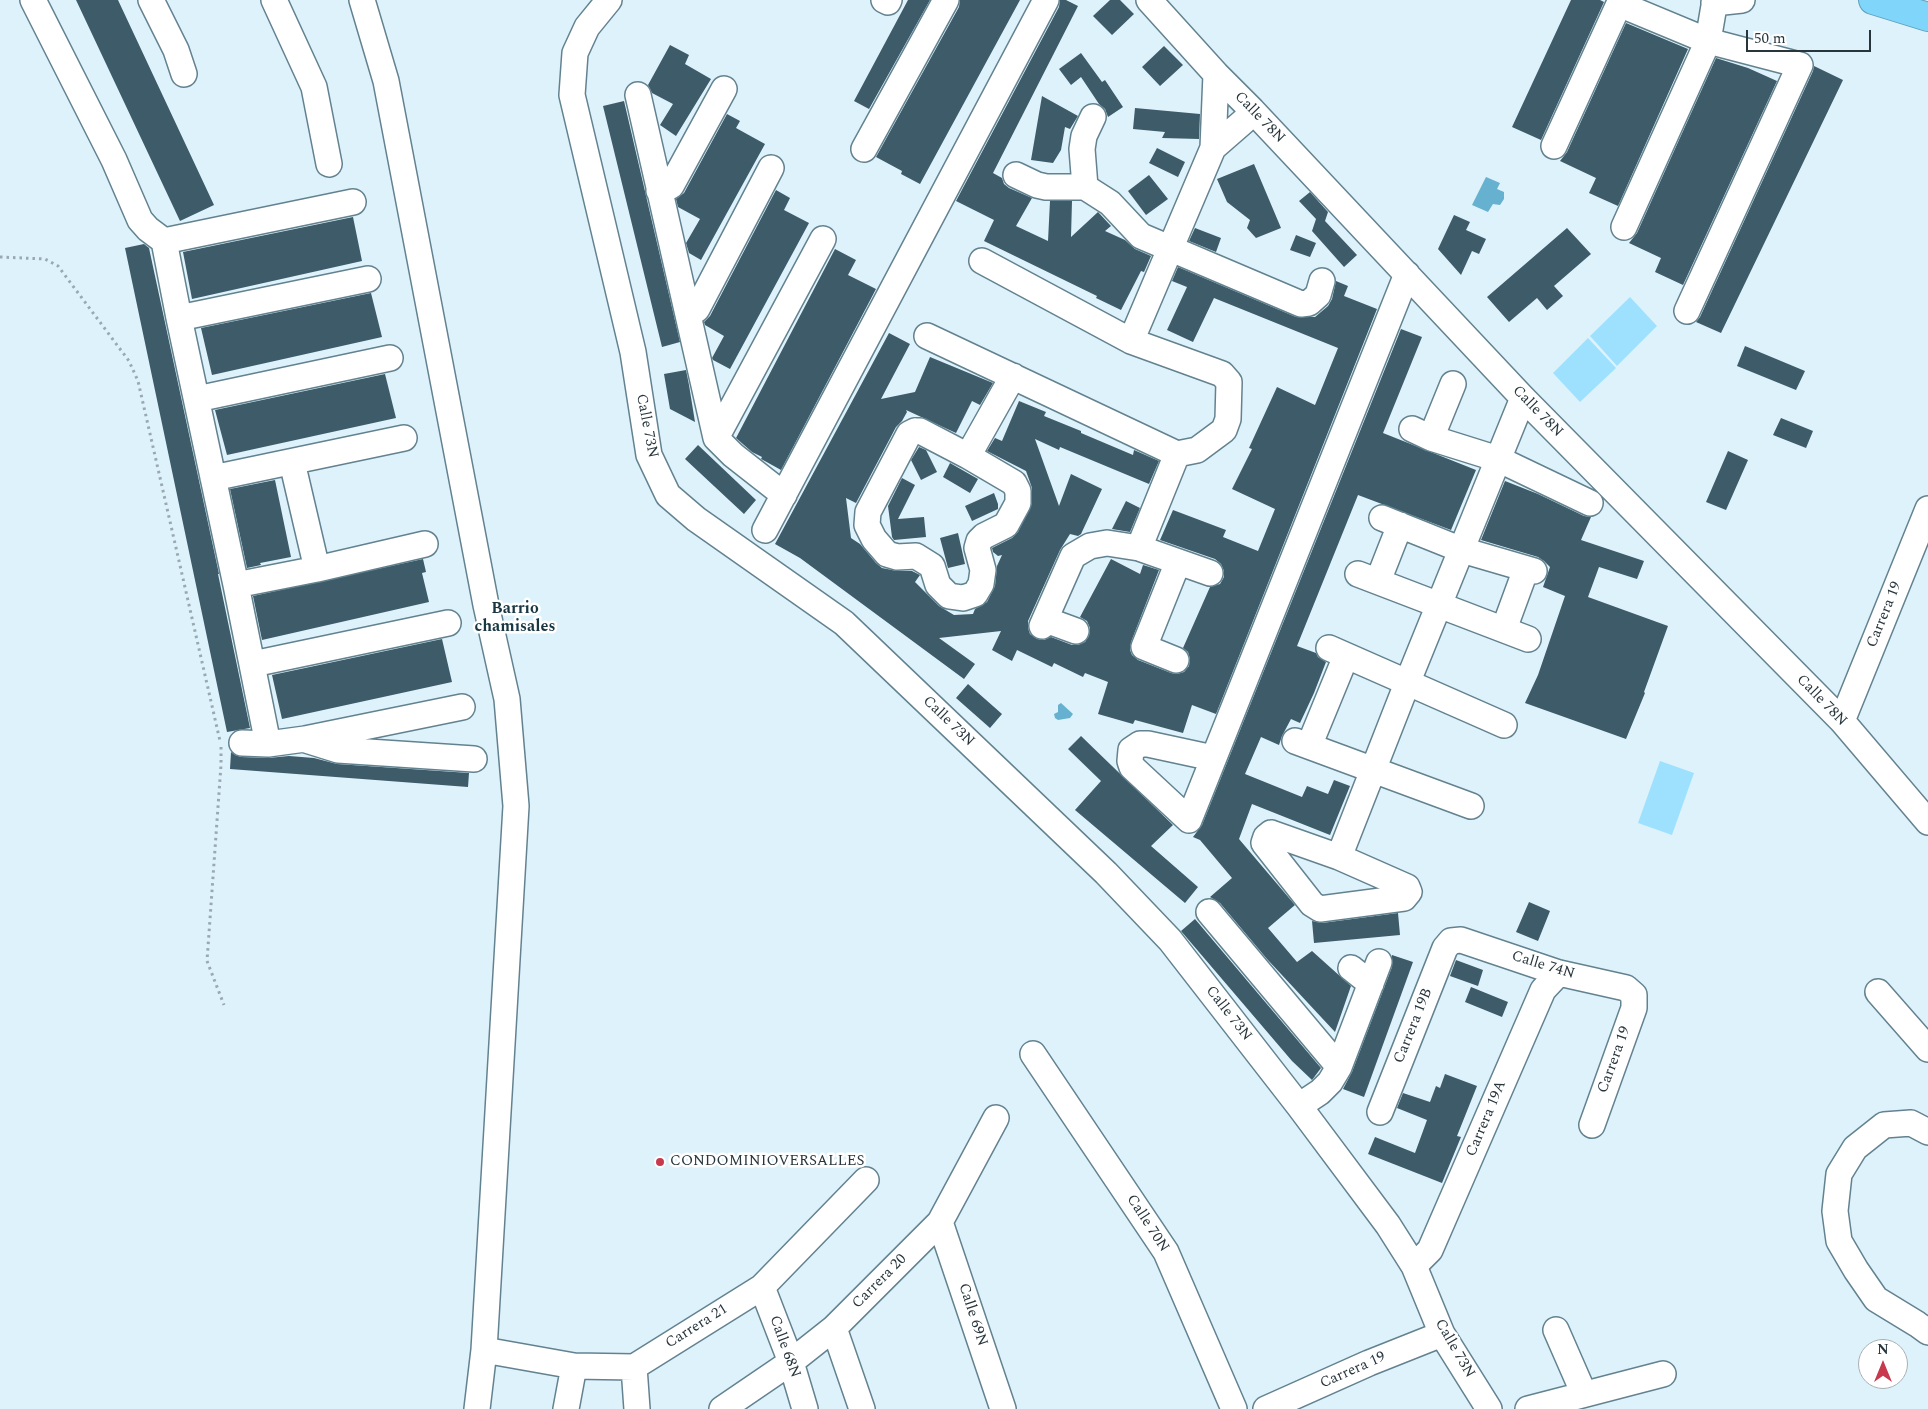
<!DOCTYPE html>
<html>
<head>
<meta charset="utf-8">
<style>
	body { margin:0 }
	#map { position:relative; width:1928px; height:1409px; overflow:hidden; background:#def2fb; font-family:Spectral,serif }
	canvas { display:block }
	.north { position:absolute; left:1858px; top:1339px; width:50px; height:50px; box-sizing:border-box; background:#fff; border:1px solid #a9afb1; border-radius:50%; rotate:0deg; font-size:14px; font-weight:700; line-height:20px; text-align:center; color:#28363c }
	.north::after { content:''; display:block; margin:auto; width:18px; height:22px; background:#c9394e; clip-path:polygon(50% 0,100% 100%,50% 72%,0 100%) }
	.scale { position:absolute; left:1746px; top:30px; width:125px; height:22px; box-sizing:border-box; border:2px solid #28363c; border-top:0; padding-left:6px; font-size:15px; line-height:18px; white-space:nowrap; color:#28363c; -webkit-text-stroke:4px #fff; paint-order:stroke }
</style>
</head>
<body>
<div id="map">
<canvas width="1928" height="1409"></canvas>
<div class="north">N</div>
<div class="scale">50 m</div>
</div>
<script>
const ctx = document.querySelector('canvas').getContext('2d');
ctx.lineJoin = 'round';
function fill(path, color) { ctx.fillStyle = color; ctx.fill(path, 'evenodd'); }
const toPath = rows => new Path2D(rows.map(r => 'M' + r).join(''));
function strokePath(path, color, width, dash) { ctx.strokeStyle = color; ctx.lineWidth = width; ctx.lineCap = dash ? 'butt' : 'round'; ctx.setLineDash(dash || []); ctx.stroke(path); }
function write(font, color, halo, rows, align = 'center') {
  ctx.font = font + ' Spectral,serif'; ctx.lineWidth = 5; ctx.setLineDash([]); ctx.textBaseline = 'middle'; ctx.strokeStyle = halo; ctx.fillStyle = color; for (const [text, x, y, turn = 0] of rows) {
    ctx.save(); ctx.translate(x, y); ctx.rotate((+turn || 0) * Math.PI / 180); ctx.textAlign = isNaN(turn) ? turn : align; if (halo) ctx.strokeText(text, 0, 0); ctx.fillText(text, 0, 0); ctx.restore();
  }
}
fill(toPath([
	[1630,297,1657,326,1617,366,1590,336],
	[1588,338,1616,368,1580,402,1553,373],
	[1660,761,1694,773,1672,835,1638,823]
]), '#9ee1ff');
fill(toPath([
	[1486,177,1500,183,1497,189,1504,192,1504,199,1500,205,1493,204,1488,212,1472,205],
	[1061,703,1073,714,1070,718,1058,720,1055,718,1054,714,1058,712,1058,705]
]), '#66b0d0');
fill(toPath([
	[76,0,118,0,214,205,180,221],
	[908,0,930,0,869,109,854,101],
	[960,0,1020,0,920,184,901,174,902,171,876,157,959,7],
	[1060,0,1066,0,1078,6,993,173,1002,178,1004,184,1009,188,1032,198,1016,226,1048,241,1050,201,1072,201,1071,237,1098,212,1111,226,1105,231,1125,240,1135,249,1151,256,1144,272,1141,271,1121,310,1096,298,1097,296,984,241,994,220,956,201,1059,7],
	[1110,0,1120,0,1134,14,1112,35,1093,16],
	[1571,0,1600,0,1604,2,1541,140,1512,127],
	[1626,23,1688,49,1618,206,1589,193,1596,178,1560,161,1567,152],
	[670,45,689,55,685,64,711,79,676,136,660,125,673,104,652,93,648,85],
	[1164,46,1183,65,1160,86,1142,67],
	[1081,53,1102,82,1105,80,1123,107,1108,117,1105,109,1099,104,1081,77,1071,85,1059,69],
	[1716,58,1748,68,1777,81,1683,285,1655,272,1661,258,1629,243,1637,233],
	[1814,66,1843,80,1721,333,1696,322,1700,317,1813,71],
	[1042,96,1078,116,1070,129,1065,127,1061,150,1053,163,1031,160],
	[624,101,680,342,662,347,603,106],
	[1135,108,1200,114,1199,139,1162,138,1165,132,1133,129],
	[727,114,740,121,736,128,765,144,701,260,689,253,686,243,700,219,678,207,676,199,684,193],
	[1157,148,1185,162,1178,177,1149,163],
	[1254,164,1281,228,1256,238,1247,228,1250,220,1227,202,1217,179],
	[1149,175,1168,199,1146,215,1128,191],
	[776,190,790,198,784,210,809,223,730,369,713,360,712,358,724,336,705,325,704,322,710,316],
	[1310,192,1328,212,1325,221,1357,255,1344,267,1312,231,1316,219,1299,201],
	[1454,215,1470,222,1466,230,1486,239,1479,254,1472,251,1461,275,1438,249],
	[353,217,362,261,192,299,183,252],
	[1195,228,1221,238,1216,252,1189,241],
	[1567,228,1591,254,1554,286,1563,296,1547,310,1537,298,1509,322,1487,297],
	[1296,235,1316,243,1310,257,1290,250],
	[144,244,149,248,219,574,218,574,250,728,227,732,125,248],
	[835,249,856,260,848,275,876,289,781,470,763,460,761,459,762,457,752,452,736,438],
	[1178,267,1296,317,1315,317,1328,306,1332,299,1336,281,1348,286,1344,296,1377,309,1216,714,1192,705,1183,733,1135,720,1133,724,1098,714,1108,682,1085,673,1083,677,1054,663,1052,667,1017,650,1012,661,992,650,1001,631,939,638,975,664,964,679,800,558,775,544,889,333,910,344,881,399,915,392,930,357,993,383,980,405,972,401,956,433,906,410,907,412,902,421,896,427,856,503,846,498,851,538,860,544,876,563,882,568,897,571,912,571,920,575,915,582,939,606,954,615,973,614,975,609,987,602,995,586,997,566,1002,555,998,556,993,552,992,548,1012,538,1018,532,1032,503,1032,488,1026,471,987,451,995,438,1002,441,1019,401,1046,412,1044,416,1081,431,1081,433,1133,455,1134,450,1159,461,1149,484,1060,447,1059,450,1035,439,1059,506,1071,474,1102,489,1081,534,1078,536,1070,534,1060,550,1028,621,1028,628,1030,634,1037,639,1044,640,1051,637,1072,645,1078,645,1085,642,1089,636,1090,628,1087,621,1080,617,1111,559,1140,574,1143,565,1159,570,1131,642,1130,650,1132,655,1138,660,1171,673,1177,674,1184,672,1189,666,1190,659,1188,652,1183,648,1210,587,1220,584,1224,577,1224,571,1221,564,1215,559,1160,540,1173,510,1226,530,1223,537,1258,551,1275,509,1232,489,1252,449,1249,448,1277,387,1315,405,1338,348,1214,298,1193,342,1167,330,1187,287,1172,281],
	[371,293,382,337,212,375,201,328],
	[1401,329,1422,337,1383,433,1476,470,1451,530,1358,495,1297,646,1316,653,1318,657,1326,662,1314,693,1300,723,1291,719,1282,736,1279,745,1261,737,1245,774,1302,797,1307,786,1328,794,1334,780,1350,786,1330,835,1252,804,1239,839,1295,905,1268,928,1297,962,1312,951,1351,986,1335,1032,1267,959,1220,903,1210,897,1232,878,1200,840,1193,837,1202,825],
	[1745,346,1805,371,1796,390,1737,366],
	[686,370,689,385,695,422,670,409,664,374],
	[385,374,396,418,227,455,215,410],
	[1781,418,1813,431,1806,448,1773,435],
	[698,445,756,500,744,514,685,459],
	[919,447,926,450,937,472,921,480,911,460],
	[1728,451,1748,460,1726,510,1706,502],
	[950,463,978,479,970,493,943,477],
	[902,478,915,485,898,519,924,517,926,537,894,540,892,537,888,506],
	[275,480,291,557,260,563,261,565,247,568,230,489],
	[1505,481,1538,494,1584,516,1591,517,1581,540,1644,561,1637,579,1599,567,1588,597,1668,626,1644,692,1645,693,1626,739,1525,703,1538,675,1565,596,1543,587,1550,567,1544,561,1538,557,1481,540],
	[994,493,998,504,998,509,972,521,965,506],
	[1126,501,1140,508,1130,532,1112,529],
	[958,533,965,564,948,568,940,538],
	[423,559,426,572,422,573,429,602,262,640,253,596],
	[442,639,452,682,282,719,272,675],
	[968,684,1002,714,990,728,956,698],
	[1081,736,1173,825,1151,846,1198,887,1185,903,1075,810,1101,781,1068,749],
	[231,752,235,755,241,757,268,758,289,756,314,758,337,764,469,773,468,787,230,769],
	[1529,902,1550,911,1538,941,1516,932],
	[1398,913,1400,935,1314,943,1312,921,1322,923],
	[1195,919,1321,1068,1312,1080,1292,1061,1181,931],
	[1392,955,1413,962,1364,1097,1343,1089,1352,1072,1392,967],
	[1456,960,1483,970,1478,986,1450,976],
	[1471,987,1508,1002,1502,1017,1465,1002],
	[1445,1074,1477,1086,1457,1136,1461,1137,1442,1183,1368,1154,1375,1137,1415,1153,1427,1120,1397,1108,1403,1093,1430,1102,1436,1086,1440,1088]
]), '#3d5b68');
const minor = toPath([
	[33,0,114,160,140,220,148,229,164,241,179,318,236,585,268,744],
	[151,0,176,50,184,74],
	[274,0,314,87,329,164],
	[362,0,386,81,486,605,507,699,516,806,484,1350,477,1409],
	[609,0,587,27,575,53,572,95,633,352,649,455,668,495,696,519,844,623,1106,873,1170,940,1299,1106,1388,1225,1414,1266,1442,1334,1489,1409],
	[884,0,888,2,889,0],
	[1149,0,1216,74,1252,110,1523,398,1842,721,1928,822],
	[1714,3,1742,0],
	[638,95,716,438,733,455,784,495],
	[1554,146,1619,4,1708,41,1800,65,1687,311],
	[1213,148,1244,121,1252,110],
	[864,149,946,0],
	[1016,175,1037,185,1046,187,1085,187,1110,203,1141,236,1301,304,1309,303,1318,295,1322,281],
	[1085,187,1082,149,1084,136,1093,117],
	[659,191,671,186,724,89],
	[1624,227,1708,41,1715,0],
	[164,241,353,202],
	[689,315,697,309,771,168],
	[179,318,368,279],
	[927,336,1177,454,1197,450,1224,430,1228,419,1229,382,1222,374,1131,341,982,261],
	[1131,341,1213,148,1216,74],
	[197,399,390,358],
	[1412,429,1431,438,1498,459,1590,503],
	[915,431,920,431,968,456,1014,483,1018,491,1018,503,1006,525,984,536,979,541,977,548,983,570,981,584,975,594,963,598,949,596,938,585,932,566,916,556,897,557,887,554,874,539,867,525,868,512,909,434,915,431],
	[716,438,823,239],
	[1431,438,1453,384],
	[968,456,1013,376],
	[292,462,317,569],
	[213,478,404,438],
	[1382,518,1462,550,1534,571],
	[765,530,1046,0],
	[1139,548,1177,454],
	[1358,574,1528,639],
	[1378,581,1400,525],
	[236,585,317,569,425,544],
	[1046,620,1076,631],
	[1042,626,1073,556,1090,546,1107,543,1139,548,1210,573],
	[1504,629,1526,569],
	[1329,648,1504,725],
	[1176,660,1144,647,1178,562],
	[253,664,448,623],
	[1842,721,1928,509],
	[306,740,338,750,474,759],
	[1295,741,1471,806],
	[242,743,268,744,305,739,462,707],
	[1309,746,1346,656],
	[1213,758,1148,744,1140,744,1131,750,1130,761,1132,767,1189,820,1407,274],
	[1271,833,1339,857,1407,887,1409,892,1404,898,1320,909,1312,904,1264,843,1266,837,1271,833],
	[1339,857,1408,681,1523,398],
	[1209,912,1339,1067],
	[1351,968,1371,984],
	[1878,992,1928,1049],
	[1033,1054,1166,1252,1234,1409],
	[1299,1106,1320,1092,1330,1082,1339,1067,1379,962],
	[1380,1112,1445,948,1451,941,1461,940,1559,973,1626,988,1634,995,1634,1008,1592,1125],
	[1928,1132,1911,1123,1884,1125,1855,1148,1839,1174,1835,1211,1839,1241,1856,1270,1876,1299,1917,1324,1928,1332],
	[940,1222,1003,1409],
	[1414,1266,1430,1250,1543,990,1559,973],
	[762,1287,791,1362,805,1409],
	[834,1328,862,1409],
	[1556,1330,1584,1394],
	[484,1350,574,1366,634,1367,762,1287,866,1180],
	[634,1367,637,1409],
	[566,1409,574,1366],
	[722,1409,791,1362,834,1328,940,1222,996,1118],
	[1266,1409,1369,1363,1442,1334],
	[1528,1409,1663,1374]
]);
const highway = toPath([
	[1873,0,1928,17]
]);
strokePath(minor, '#638290', 28);
strokePath(highway, '#619db8', 30);
strokePath(toPath([
	[0,257,45,259,58,266,129,361,138,381,220,741],
	[221,747,221,765,207,961,224,1005]
]), '#98a9b1', 3, [2.5, 4]);
strokePath(minor, '#fff', 25);
strokePath(highway, '#7fd5fa', 28);
for (const [x, y, r, color] of [
	[660,1162,5,"#c9394e"]
]) { const dot = new Path2D(); dot.arc(x, y, r, 0, 2 * Math.PI); ctx.fillStyle = color; ctx.fill(dot); strokePath(dot, '#fff', 2); }
write('15px', '#28363c', '#fff', [
	["Calle 78N",1259,118,46],
	["Calle 78N",1537,412,46],
	["Calle 73N",646,426,79],
	["Carrera 19",1885,615,-68],
	["Calle 78N",1821,701,46],
	["Calle 73N",948,722,44],
	["Calle 74N",1543,966,17],
	["Calle 73N",1228,1014,52],
	["Carrera 19B",1414,1026,-68],
	["Carrera 19",1615,1060,-70],
	["Carrera 19A",1487,1119,-67],
	["Calle 70N",1147,1224,57],
	["Carrera 20",880,1282,-45],
	["Calle 69N",972,1315,72],
	["Carrera 21",697,1327,-32],
	["Calle 68N",784,1347,70],
	["Calle 73N",1454,1349,60],
	["Carrera 19",1353,1371,-24]
]);
write('15px', '#28363c', '#fff', [
	["CONDOMINIOVERSALLES",670,1162]
], 'left');
write('bold 16px', '#193743', '#fff', [
	["Barrio",515,610],
	["chamisales",515,628]
]);
</script>
</body>
</html>
